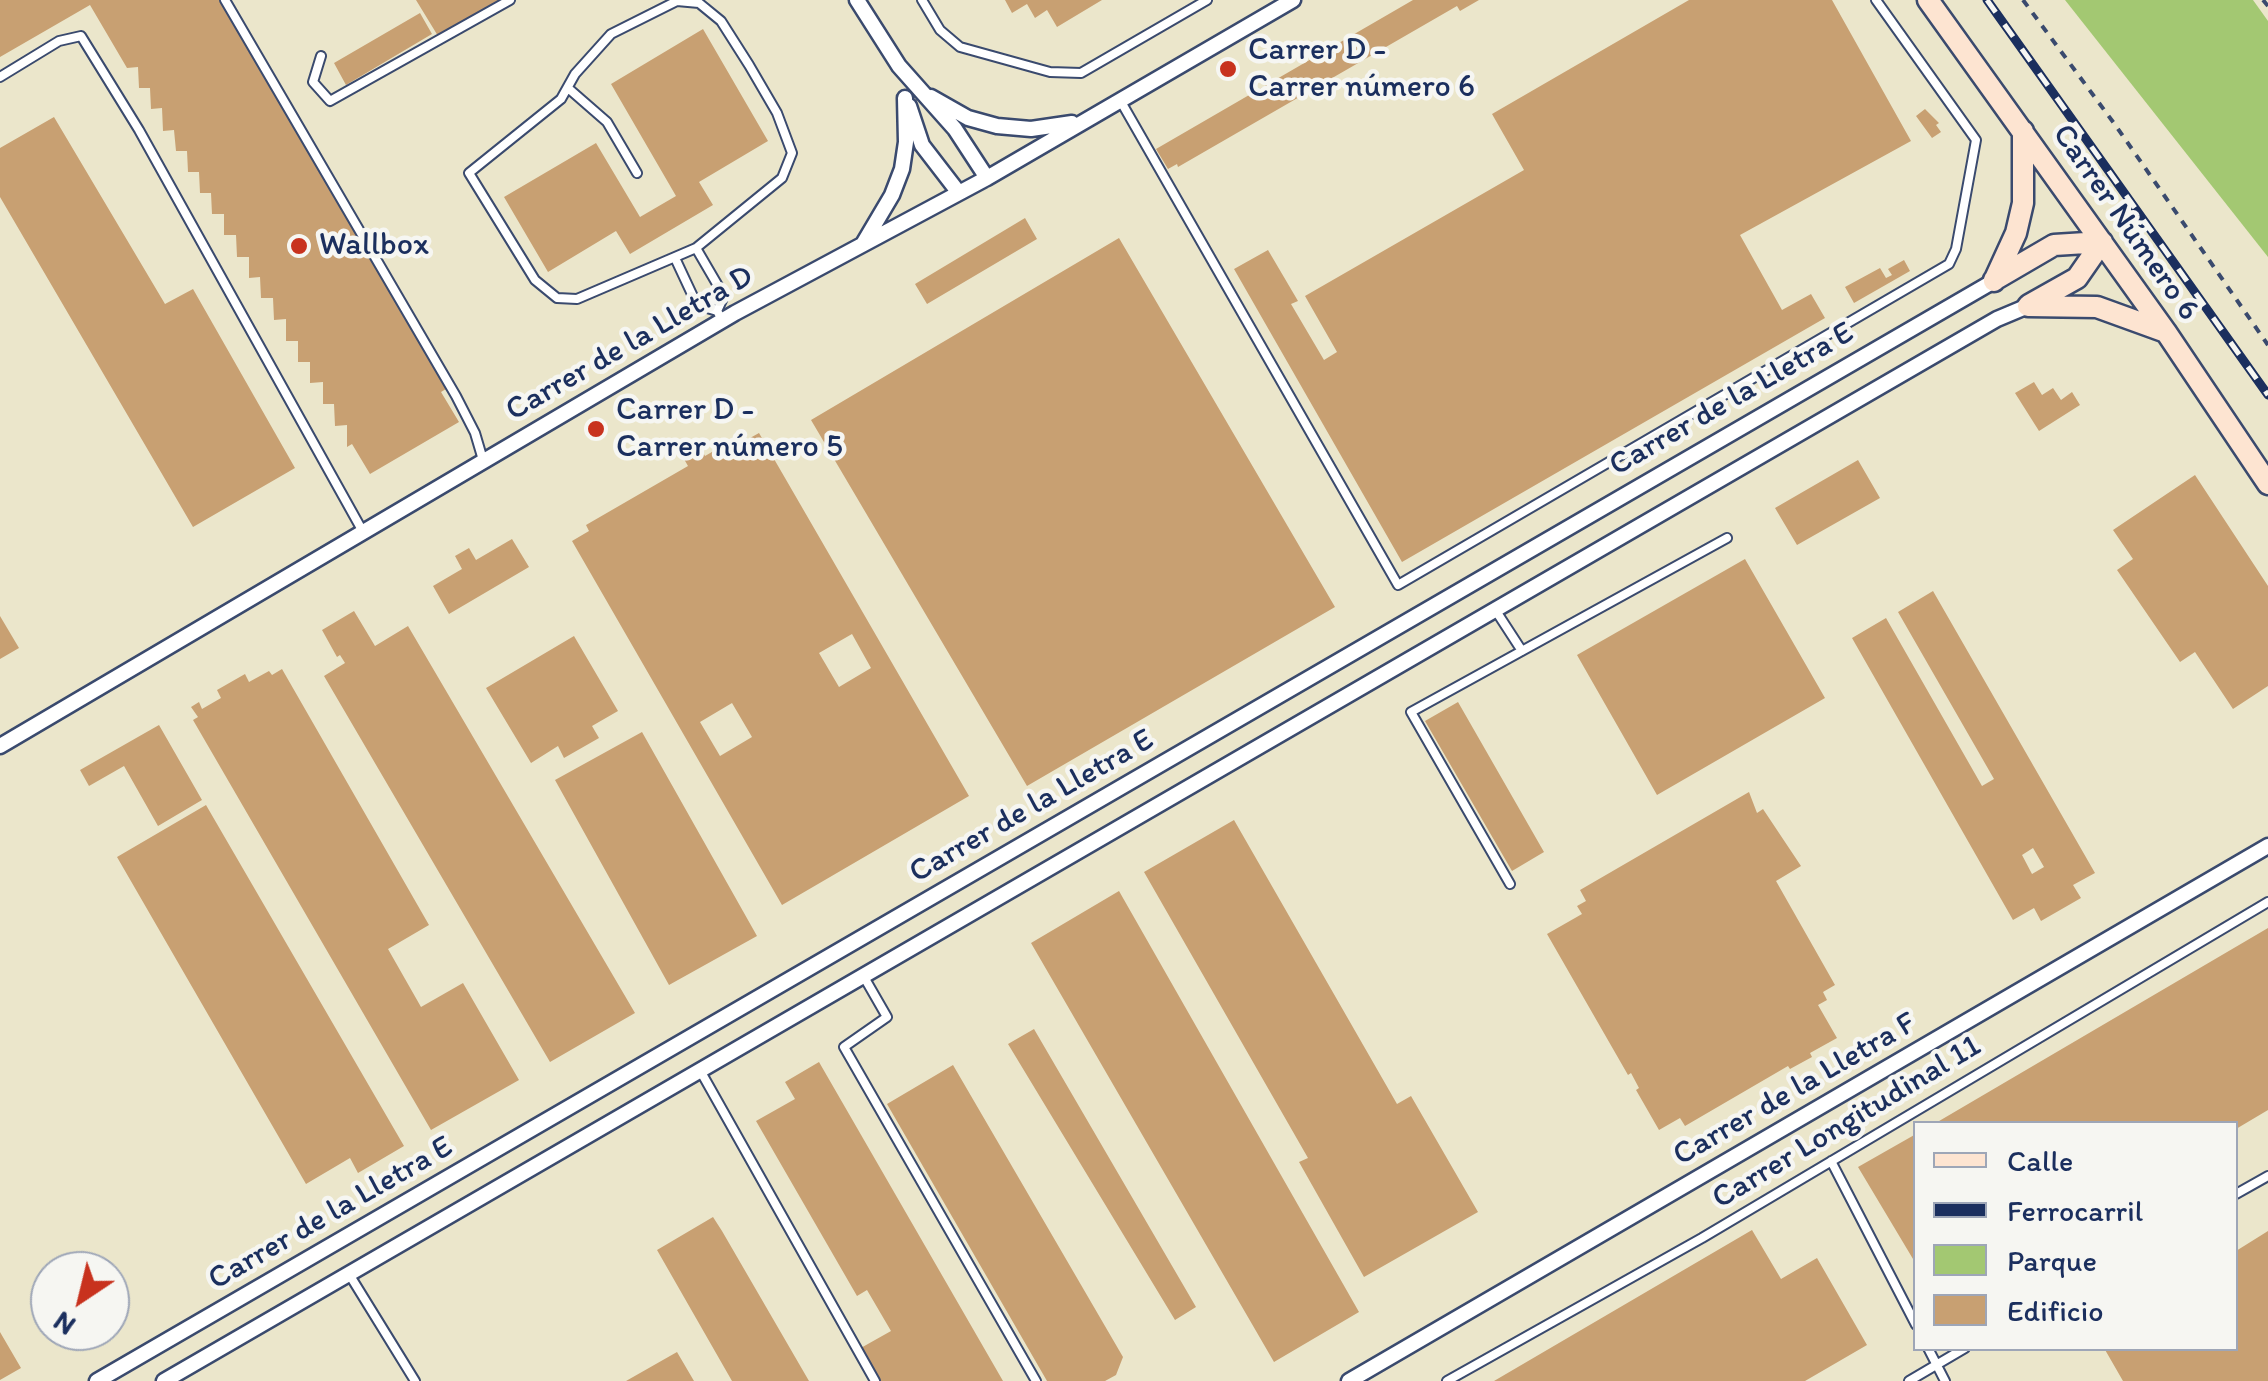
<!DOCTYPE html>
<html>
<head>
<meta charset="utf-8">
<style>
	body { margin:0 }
	#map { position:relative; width:2268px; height:1381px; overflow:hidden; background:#ebe6cb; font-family:Itim,sans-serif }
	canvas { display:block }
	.legend { position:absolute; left:1913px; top:1121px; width:325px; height:230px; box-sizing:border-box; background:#f6f6f2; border:2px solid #9ea6b7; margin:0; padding:12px 18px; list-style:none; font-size:30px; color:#1b2f5e }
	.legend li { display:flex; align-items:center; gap:20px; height:50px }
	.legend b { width:50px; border:2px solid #9ea6b7 }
	.north { position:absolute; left:30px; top:1251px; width:100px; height:100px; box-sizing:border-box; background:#f6f6f2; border:2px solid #9ea6b7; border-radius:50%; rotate:215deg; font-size:28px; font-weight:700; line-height:40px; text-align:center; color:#1b2f5e }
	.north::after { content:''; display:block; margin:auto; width:35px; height:45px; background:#c8321e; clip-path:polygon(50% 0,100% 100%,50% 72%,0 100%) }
</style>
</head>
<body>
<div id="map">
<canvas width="2268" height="1381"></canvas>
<ul class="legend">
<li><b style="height:12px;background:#fde4d1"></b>Calle</li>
<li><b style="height:12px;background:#1b2f5e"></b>Ferrocarril</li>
<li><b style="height:28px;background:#a3c872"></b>Parque</li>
<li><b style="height:28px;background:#c8a072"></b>Edificio</li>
</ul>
<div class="north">N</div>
</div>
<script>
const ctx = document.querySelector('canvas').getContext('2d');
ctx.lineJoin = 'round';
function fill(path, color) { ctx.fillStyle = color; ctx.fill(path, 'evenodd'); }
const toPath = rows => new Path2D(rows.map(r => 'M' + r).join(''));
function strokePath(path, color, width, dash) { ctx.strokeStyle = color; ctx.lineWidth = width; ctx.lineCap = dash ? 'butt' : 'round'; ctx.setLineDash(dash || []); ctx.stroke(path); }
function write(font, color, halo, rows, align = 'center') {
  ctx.font = font + ' Itim,sans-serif'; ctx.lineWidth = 9; ctx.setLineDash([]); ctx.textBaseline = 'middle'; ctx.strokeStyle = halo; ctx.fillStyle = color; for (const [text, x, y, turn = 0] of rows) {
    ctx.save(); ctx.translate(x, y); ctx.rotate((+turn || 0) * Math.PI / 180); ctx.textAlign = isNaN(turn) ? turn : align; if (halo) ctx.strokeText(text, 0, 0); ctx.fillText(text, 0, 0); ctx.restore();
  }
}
fill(toPath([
	[2065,0,2253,0,2268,21,2268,257]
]), '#a3c872');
fill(toPath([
	[0,0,219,0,446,389,441,392,459,422,370,474,352,444,347,447,347,425,335,426,334,404,323,404,323,382,310,383,310,362,298,362,298,341,286,341,286,319,274,320,273,298,261,298,260,277,249,278,249,257,237,257,236,235,224,235,224,214,212,214,211,193,200,193,199,172,188,172,187,151,176,151,174,130,163,131,162,108,151,109,150,88,139,88,138,67,127,68,90,5,0,57],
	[416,0,500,0,438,36],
	[1005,0,1102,0,1057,27,1047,10,1035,18,1027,4,1012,13],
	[1413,0,1479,0,1460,11,1457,6,1178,167,1177,164,1168,169,1156,149],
	[1689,0,1832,0,1911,141,1740,235,1782,310,1811,294,1825,318,1402,562,1234,269,1268,250,1298,301,1291,304,1324,360,1337,352,1305,296,1524,170,1492,114],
	[420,13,432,34,346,85,334,63],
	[703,29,768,141,699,182,713,205,630,254,616,231,548,272,504,197,596,143,640,217,676,196,611,84],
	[1925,109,1939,123,1936,125,1941,132,1932,138,1916,116],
	[54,117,165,304,193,289,295,468,193,527,0,197,0,148],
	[1025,218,1037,239,927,304,915,284],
	[1119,238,1335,607,1027,786,811,420],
	[1904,260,1910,271,1854,303,1845,287,1880,268,1886,278,1892,275,1888,269],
	[2034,382,2042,395,2053,388,2061,400,2072,392,2080,405,2039,431,2015,393],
	[759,433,969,796,782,905,572,541,589,531,586,525,688,466,680,452,697,442,705,456,738,437,741,443],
	[852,634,871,668,839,687,819,653],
	[732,703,752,737,720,756,700,722],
	[1858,460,1880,498,1797,545,1775,508],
	[2195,475,2268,586,2268,686,2233,709,2195,652,2180,662,2117,570,2133,559,2113,530],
	[512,539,529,567,449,614,433,586,462,569,455,556,469,548,476,560],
	[1745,559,1825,698,1657,795,1577,655],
	[1933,591,2095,873,2073,885,2081,898,2041,921,2034,908,2013,920,1852,638,1886,618,1982,786,1994,779,1898,612],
	[2033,848,2044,867,2032,874,2022,855],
	[354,611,375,646,408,626,635,1013,550,1062,324,676,345,663,340,655,337,657,322,630],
	[0,616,19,648,0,659],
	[574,636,618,711,592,726,599,738,564,758,558,746,531,763,486,688],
	[282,669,429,925,388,949,421,1007,463,983,519,1080,431,1130,193,720,198,717,191,707,199,702,202,709,221,698,217,690,245,674,249,682,269,671,272,675],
	[1458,702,1544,852,1512,871,1425,721],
	[159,725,202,800,158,826,124,766,89,786,80,770],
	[642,732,757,936,669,985,555,780],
	[1749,792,1757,813,1763,809,1801,866,1776,881,1835,985,1823,992,1827,1000,1818,1005,1837,1038,1810,1053,1812,1057,1790,1069,1788,1066,1685,1126,1680,1118,1659,1130,1636,1090,1639,1088,1631,1073,1628,1075,1547,934,1582,914,1577,906,1586,901,1580,890],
	[206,805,404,1146,358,1173,350,1158,306,1184,117,857],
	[1234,820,1397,1104,1411,1096,1478,1212,1364,1277,1299,1162,1308,1158,1144,872],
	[1119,891,1359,1312,1274,1362,1031,943],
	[2268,928,2268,1110,2236,1129,2236,1124,1934,1124],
	[1034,1029,1196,1307,1175,1320,1008,1044],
	[819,1062,1003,1381,877,1381,859,1349,891,1331,867,1290,857,1296,756,1121,795,1099,785,1082],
	[953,1065,1123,1357,1116,1375,1105,1381,1047,1381,887,1104],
	[1916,1134,1916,1264,1858,1167],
	[713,1217,722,1231,809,1381,732,1381,657,1250],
	[1752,1230,1781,1279,1817,1258,1867,1345,1805,1381,1494,1381],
	[2268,1231,2268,1381,2123,1381,2104,1348,2236,1348,2236,1251],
	[0,1332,21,1368,0,1380],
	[677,1352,694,1381,626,1381]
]), '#c8a072');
const lane = toPath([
	[225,0,456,396,475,433,483,460],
	[922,0,940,30,960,47,1050,72,1081,73,1207,0],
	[677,1,699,3,721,21,749,65,777,113,792,153,782,178,696,248,577,299,557,298,535,280,469,173,561,99,575,74,611,34,677,1],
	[321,56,313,82,330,101,510,0],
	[0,77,59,41,81,36,139,130,362,530],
	[568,88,607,122,637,173],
	[1120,100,1398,585,1949,264,1956,249,1976,140,1876,0],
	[696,248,724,296,717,311],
	[675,258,697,305,717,311,723,321],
	[1496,611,1522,651],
	[1510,884,1411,712,1727,538],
	[864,977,887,1017,844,1047,1036,1381],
	[701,1072,875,1381],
	[1831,1161,1916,1325],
	[2236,1194,2268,1176],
	[349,1274,415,1381],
	[1928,1348,1945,1381],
	[1447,1381,1702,1238,2268,902],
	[1909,1381,1965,1348]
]);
const street = toPath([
	[857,0,899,66,955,129,987,178],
	[931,97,968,118,997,126,1031,129,1072,123],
	[909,106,922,145,959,193],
	[863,244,892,195,902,169,906,142,905,98],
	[0,746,735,313,987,178,1293,0],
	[97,1381,1994,281],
	[164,1381,1997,319,2028,306],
	[1349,1381,2268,846]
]);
const secondary = toPath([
	[1928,0,2166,332,2268,484],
	[1994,280,2054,245,2102,242],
	[1994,281,2016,233,2023,203,2023,131],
	[2029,305,2077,278,2102,242],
	[2028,306,2097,307,2166,332]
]);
strokePath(lane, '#3a4a6e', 12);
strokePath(street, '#3a4a6e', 19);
strokePath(secondary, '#3a4a6e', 25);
strokePath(toPath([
	[2023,0,2116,126,2268,345],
	[2263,0,2268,6]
]), '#3a4a6e', 4, [8, 8]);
strokePath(lane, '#fff', 8);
strokePath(street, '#fff', 14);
strokePath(secondary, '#fde4d1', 20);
const rail = toPath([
	[1987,0,2268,395]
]);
strokePath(rail, '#1b2f5e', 9);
strokePath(rail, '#f6f6f2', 5, [15]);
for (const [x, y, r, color] of [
	[1228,69,10,"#c8321e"],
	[299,246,10,"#c8321e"],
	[596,429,10,"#c8321e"]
]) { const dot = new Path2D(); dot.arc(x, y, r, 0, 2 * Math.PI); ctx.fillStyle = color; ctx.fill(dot); strokePath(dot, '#f6f6f2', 4); }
write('32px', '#1b2f5e', '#f6f6f2', [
	["Carrer D -",1248,51],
	["Carrer número 6",1248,88],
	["Wallbox",319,246],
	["Carrer D -",616,411],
	["Carrer número 5",616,448]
], 'left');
write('32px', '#1b2f5e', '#f6f6f2', [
	["Carrer Número 6",2125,223,55],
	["Carrer de la Lletra D",630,344,-30],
	["Carrer de la Lletra E",1732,400,-30],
	["Carrer de la Lletra E",1032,807,-30],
	["Carrer de la Lletra F",1795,1090,-30],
	["Carrer Longitudinal 11",1847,1123,-31],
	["Carrer de la Lletra E",331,1214,-30]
]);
</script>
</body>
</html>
